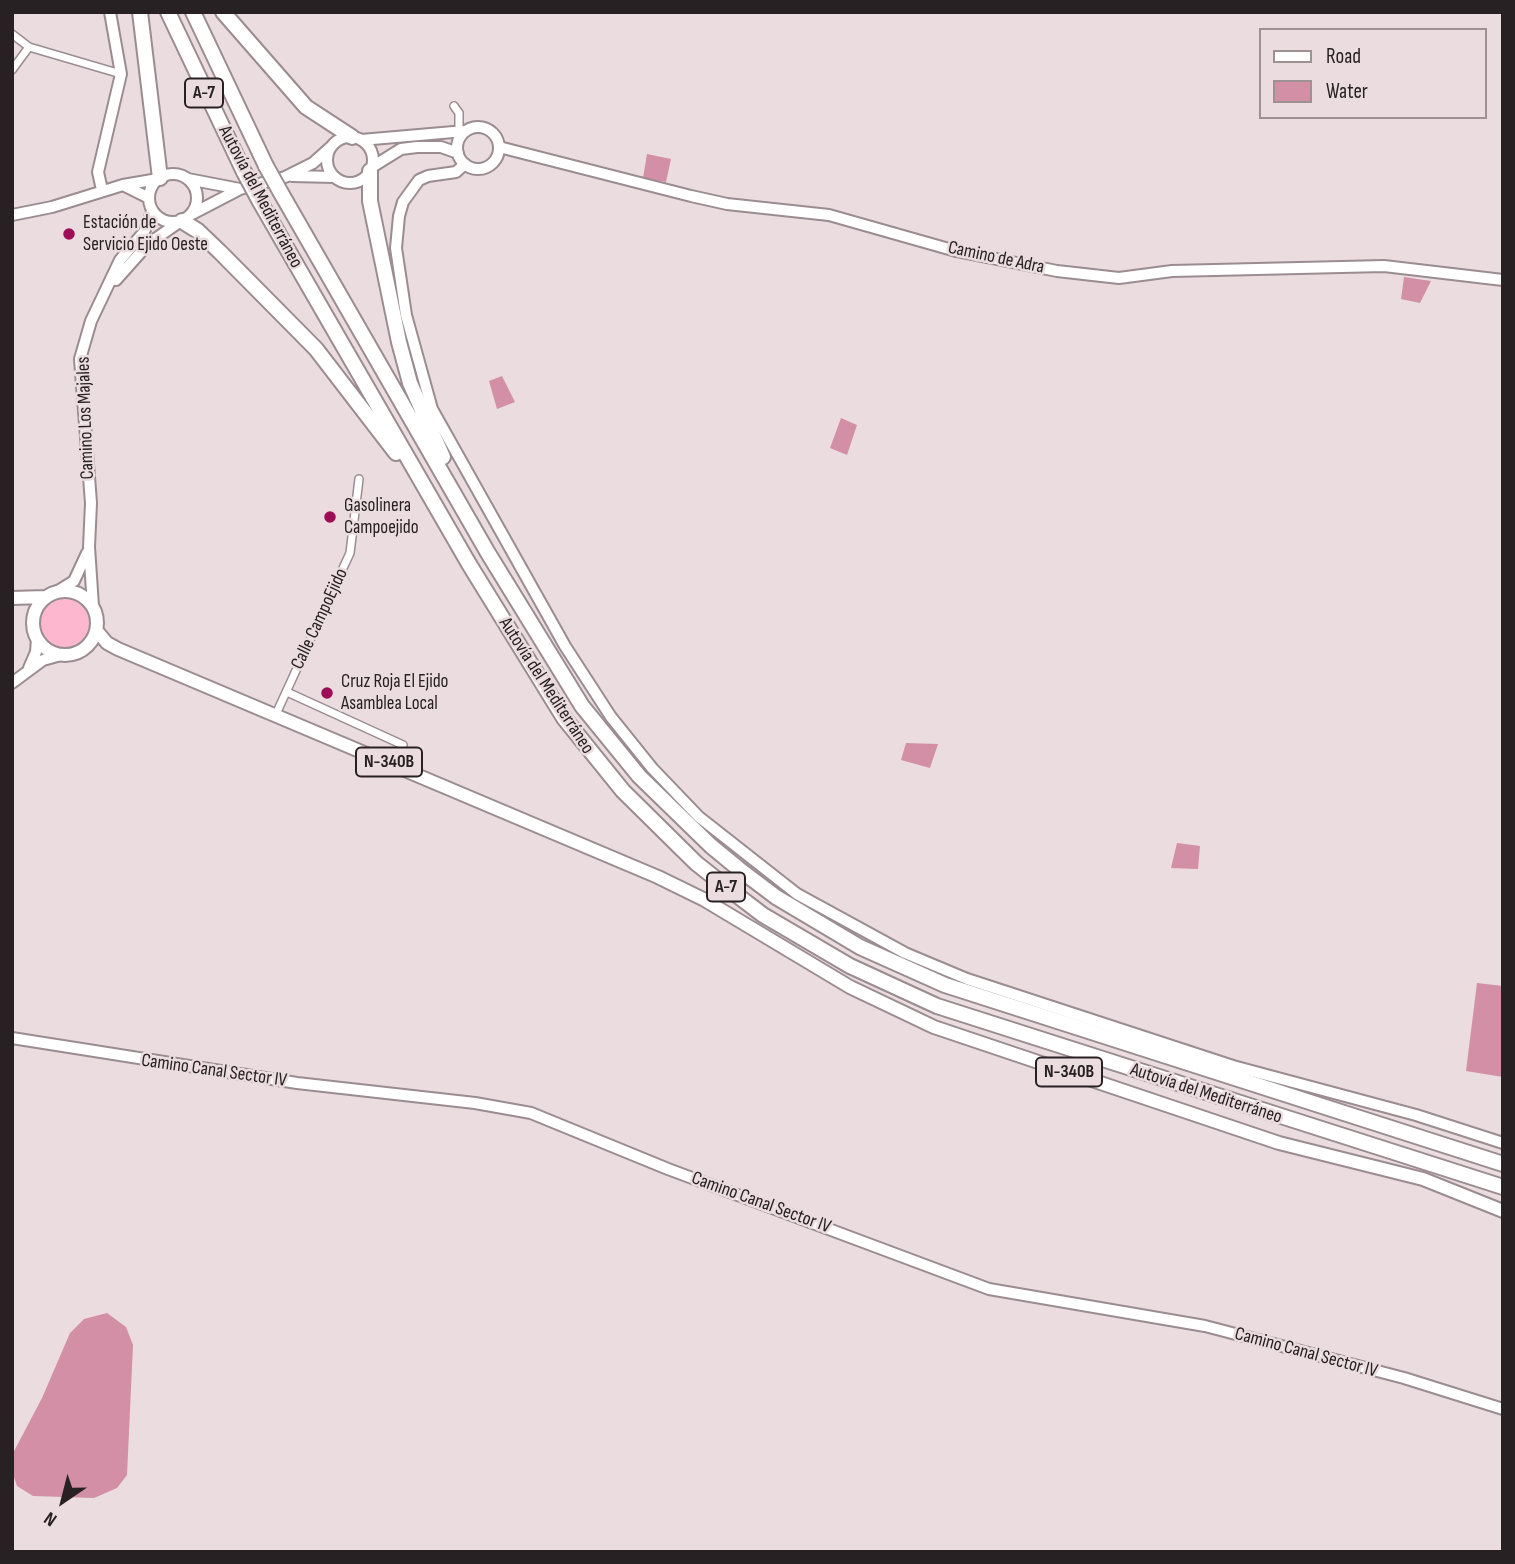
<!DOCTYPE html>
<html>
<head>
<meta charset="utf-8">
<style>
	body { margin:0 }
	#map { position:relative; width:1515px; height:1564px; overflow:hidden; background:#ebdce0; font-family:"Sofia Sans Condensed",sans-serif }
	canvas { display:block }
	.frame { position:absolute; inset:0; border:14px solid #272123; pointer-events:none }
	.legend { position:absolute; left:1259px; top:28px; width:228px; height:91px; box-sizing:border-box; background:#ebdce0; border:2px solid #9d9194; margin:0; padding:9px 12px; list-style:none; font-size:21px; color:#272123 }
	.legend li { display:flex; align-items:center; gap:14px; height:35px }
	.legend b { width:35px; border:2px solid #9d9194 }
	.north { position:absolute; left:28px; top:1466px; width:70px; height:70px; -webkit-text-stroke:5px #ebdce0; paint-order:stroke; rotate:215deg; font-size:19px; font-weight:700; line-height:28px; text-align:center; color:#272123 }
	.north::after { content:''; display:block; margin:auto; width:24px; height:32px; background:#272123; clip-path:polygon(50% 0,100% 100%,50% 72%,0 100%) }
</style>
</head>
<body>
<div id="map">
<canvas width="1515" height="1564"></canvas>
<div class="frame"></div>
<ul class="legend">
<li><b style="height:9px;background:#fff"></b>Road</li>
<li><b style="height:19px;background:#d28fa6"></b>Water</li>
</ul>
<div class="north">N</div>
</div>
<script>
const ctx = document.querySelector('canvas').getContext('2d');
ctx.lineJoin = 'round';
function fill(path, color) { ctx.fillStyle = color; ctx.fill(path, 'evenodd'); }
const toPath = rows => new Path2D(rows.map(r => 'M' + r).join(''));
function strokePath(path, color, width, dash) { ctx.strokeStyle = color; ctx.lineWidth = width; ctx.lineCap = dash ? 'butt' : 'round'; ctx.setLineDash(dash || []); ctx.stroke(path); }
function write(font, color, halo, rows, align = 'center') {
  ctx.font = font + ' "Sofia Sans Condensed",sans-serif'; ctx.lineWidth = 5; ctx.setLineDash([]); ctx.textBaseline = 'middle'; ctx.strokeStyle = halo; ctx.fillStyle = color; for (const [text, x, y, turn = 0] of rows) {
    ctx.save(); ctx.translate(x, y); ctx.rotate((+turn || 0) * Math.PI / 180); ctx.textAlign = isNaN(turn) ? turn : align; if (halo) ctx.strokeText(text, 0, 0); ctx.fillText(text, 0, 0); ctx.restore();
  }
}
fill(toPath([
	'40 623a25 25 0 1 1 50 0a25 25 0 1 1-50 0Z'
]), '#fdb7ce');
fill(toPath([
	[647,154,671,159,666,182,643,178],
	[1404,277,1431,281,1420,303,1401,299],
	[502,376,515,402,497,409,489,381],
	[841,418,857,425,847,455,830,448],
	[906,743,938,744,930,768,901,760],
	[1177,843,1200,846,1198,869,1171,868],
	[1477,983,1503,986,1503,1077,1466,1071],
	[107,1313,126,1327,133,1345,127,1475,117,1488,94,1498,33,1496,17,1486,12,1471,12,1455,42,1398,70,1333,84,1319]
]), '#d28fa6');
const street = toPath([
	[12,34,29,47,121,74],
	[12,70,29,47],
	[454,106,459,113,459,131],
	[287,692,403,745],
	[276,714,350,553,359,479]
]);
const secondary = toPath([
	'457 148a21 21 0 1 1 42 0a21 21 0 1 1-42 0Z',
	'327 160a23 23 0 1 1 46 0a23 23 0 1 1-46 0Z',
	[361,140,465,131],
	[499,147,691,196,727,204,829,215,956,251,1057,271,1119,278,1172,271,1384,266,1503,280],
	[465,164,456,172,428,176,419,180,403,202,399,216,396,248,406,315,432,409,565,646,611,717,652,768,699,817,797,894,905,953,967,979,1233,1066,1416,1115,1503,1143],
	[372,167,401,149,417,147,441,147,458,153],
	'149 198a24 24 0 1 1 48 0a24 24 0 1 1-48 0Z',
	[292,176,334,177],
	[188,179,240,189],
	[123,185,149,198],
	[102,190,98,172,121,74,110,12],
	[12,215,52,207,123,185,158,179],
	[190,215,240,189,285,177,313,163,332,146],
	[116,280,148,244,178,223],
	[58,591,74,581,87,553],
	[93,606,89,547,91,503,80,359,91,321,120,260,144,232,152,212],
	[29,668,36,652,37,638],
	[12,683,43,660,61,655],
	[12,1038,297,1083,475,1103,531,1113,668,1169,989,1289,1205,1326,1404,1378,1503,1409]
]);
const primary = toPath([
	'33 623a32 32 0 1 1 64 0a32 32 0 1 1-64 0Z',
	[12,598,45,597],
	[97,631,107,643,118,649,658,877,703,899,850,987,934,1027,1279,1143,1423,1179,1503,1211]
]);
const highway = toPath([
	[140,12,160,178],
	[168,12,244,172],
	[193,12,266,166],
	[223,12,306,107,352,137],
	[370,171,370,201,399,342,410,383,443,457],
	[281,193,488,553,582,706,639,776,711,846,739,869,776,897,860,947,945,985,1503,1164],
	[259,200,469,564,564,718,623,791,696,863,725,886,763,915,850,966,937,1006,1503,1187],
	[182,221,198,231,220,252,316,349,396,453]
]);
strokePath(street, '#9a8c90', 10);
strokePath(secondary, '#9a8c90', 14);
strokePath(primary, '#9a8c90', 16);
strokePath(highway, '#9a8c90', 18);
strokePath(street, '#fff', 7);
strokePath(secondary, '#fff', 10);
strokePath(primary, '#fff', 12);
strokePath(highway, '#fff', 14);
const highwayBridge = toPath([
	[266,166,281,193],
	[244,172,259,200]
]);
strokePath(highwayBridge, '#9a8c90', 18, []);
strokePath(highwayBridge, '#fff', 14);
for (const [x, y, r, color] of [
	[69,234,7,"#9d0c57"],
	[330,517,7,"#9d0c57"],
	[327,693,7,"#9d0c57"]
]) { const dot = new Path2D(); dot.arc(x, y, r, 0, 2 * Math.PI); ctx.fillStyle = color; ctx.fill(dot); strokePath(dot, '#ebdce0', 2.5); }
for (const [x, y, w] of [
	[204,93,38],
	[389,762,66],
	[726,887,38],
	[1069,1072,66]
]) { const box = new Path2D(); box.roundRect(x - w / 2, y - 14.5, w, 29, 5); ctx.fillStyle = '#ebdce0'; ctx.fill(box); strokePath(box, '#272123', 2); }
write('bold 18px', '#272123', null, [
	["A-7",204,93],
	["N-340B",389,762],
	["A-7",726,887],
	["N-340B",1069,1072]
]);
write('19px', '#272123', '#ebdce0', [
	["Autovía del Mediterráneo",260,197,62],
	["Camino de Adra",996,258,12],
	["Camino Los Majales",86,418,-92],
	["Calle CampoEjido",320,619,-65],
	["Autovía del Mediterráneo",546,686,57],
	["Camino Canal Sector IV",214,1071,8],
	["Autovía del Mediterráneo",1206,1094,18],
	["Camino Canal Sector IV",761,1203,20],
	["Camino Canal Sector IV",1306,1353,15]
]);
write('19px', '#272123', '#ebdce0', [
	["Estación de",83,223],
	["Servicio Ejido Oeste",83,245],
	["Gasolinera",344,506],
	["Campoejido",344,528],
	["Cruz Roja El Ejido",341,682],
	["Asamblea Local",341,704]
], 'left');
</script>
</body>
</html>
